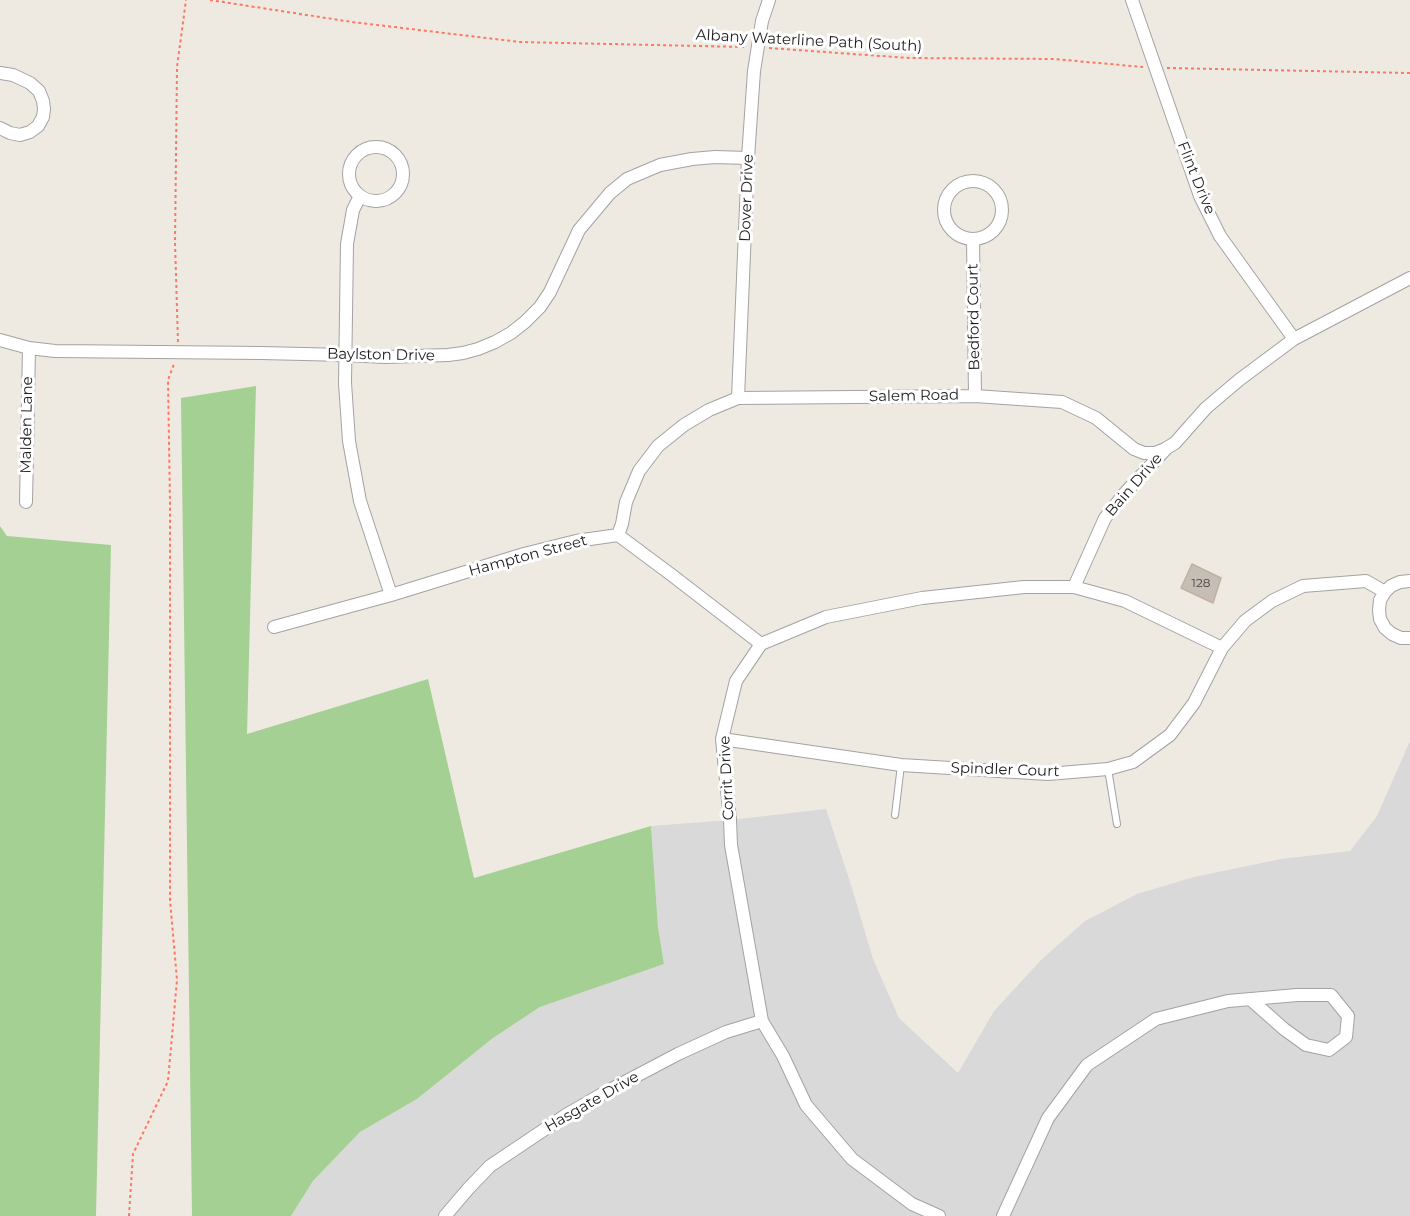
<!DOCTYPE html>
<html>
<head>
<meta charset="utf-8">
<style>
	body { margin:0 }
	canvas { display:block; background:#eeeae1 }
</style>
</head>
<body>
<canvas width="1410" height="1216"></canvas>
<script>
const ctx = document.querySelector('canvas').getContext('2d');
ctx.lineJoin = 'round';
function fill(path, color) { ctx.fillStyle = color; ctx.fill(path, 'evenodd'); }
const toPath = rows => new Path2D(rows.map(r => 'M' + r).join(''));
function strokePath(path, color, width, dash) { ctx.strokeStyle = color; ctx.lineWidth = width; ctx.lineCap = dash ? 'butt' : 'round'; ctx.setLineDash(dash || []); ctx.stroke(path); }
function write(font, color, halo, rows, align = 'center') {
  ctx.font = font + ' Montserrat,sans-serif'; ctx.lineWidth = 6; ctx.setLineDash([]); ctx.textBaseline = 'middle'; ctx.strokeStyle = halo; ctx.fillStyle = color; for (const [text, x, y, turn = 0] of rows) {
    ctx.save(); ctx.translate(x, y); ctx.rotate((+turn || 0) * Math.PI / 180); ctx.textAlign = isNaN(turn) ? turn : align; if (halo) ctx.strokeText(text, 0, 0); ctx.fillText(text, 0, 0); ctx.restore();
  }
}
fill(toPath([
	[1410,741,1410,1216,291,1216,313,1181,360,1132,417,1099,493,1038,540,1007,664,964,658,927,651,826,730,820,826,809,852,888,873,959,899,1018,958,1073,994,1011,1042,959,1085,921,1137,894,1194,877,1281,859,1350,851,1377,816]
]), '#dad9d9');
fill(toPath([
	[256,386,247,734,428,679,474,878,651,826,658,927,664,964,540,1007,493,1038,417,1099,360,1132,313,1181,291,1216,192,1216,181,398],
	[0,526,7,536,111,545,96,1216,0,1216]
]), '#a4d094');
const building = toPath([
	[1192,564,1221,578,1213,603,1181,588,1192,564]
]);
fill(building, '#c6bdb4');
strokePath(building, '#c1b1a3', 1.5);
const lane = toPath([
	[1108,769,1117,824],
	[895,815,901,765]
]);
const street = toPath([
	[1132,0,1200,196,1220,236,1294,339],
	[0,73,13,75,30,83,39,91,43,101,44,109,43,117,38,126,30,132,20,135,10,133,0,128],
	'349 174a27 27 0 1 1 54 0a27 27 0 1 1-54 0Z',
	'944 210a29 29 0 1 1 58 0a29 29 0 1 1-58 0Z',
	[360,196,353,210,347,244,345,383,349,441,360,501,391,595],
	[973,239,975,396],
	[0,340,29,348,55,351,261,353,346,355,385,357,448,355,463,353,478,349,495,342,511,333,525,322,540,307,550,292,579,230,610,193,627,179,660,165,692,159,715,157,748,158],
	[738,398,748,158,754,71,762,21,769,0],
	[26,502,29,348],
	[618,535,622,524,626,502,639,471,658,446,684,425,709,410,738,398,975,396,1062,402,1096,418,1134,449,1144,453,1155,453,1165,449,1175,443,1206,408,1239,380,1294,339,1410,278],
	[1410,581,1400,582,1391,586,1385,592,1380,600,1379,610,1380,619,1385,628,1392,634,1401,638,1410,638],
	[1074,587,1105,518,1124,494,1165,450],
	[274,627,391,595,524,554,576,541,618,535,673,576,761,644],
	[722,739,901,765,1048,774,1108,769,1133,762,1170,735,1194,703,1222,648,1245,621,1272,601,1303,586,1366,581,1385,592],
	[445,1216,468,1189,490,1166,566,1115,604,1093,678,1054,726,1032,762,1021],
	[939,1216,912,1204,852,1159,806,1105,783,1056,762,1021,731,845,730,820,722,739,736,681,761,644,826,617,922,598,1024,587,1074,587,1125,601,1222,648],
	[1003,1216,1048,1118,1087,1065,1156,1019,1228,1001,1297,995,1331,995,1348,1016,1346,1037,1329,1050,1306,1045,1284,1029,1250,999]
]);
strokePath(lane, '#a3a3a3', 8);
strokePath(street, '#a3a3a3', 14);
strokePath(toPath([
	[210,0,352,22,520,42,745,47],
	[769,48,909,58,1054,59,1143,67],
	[1167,68,1410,73],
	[178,342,175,242,177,67,186,0],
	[129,1216,133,1154,168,1081,177,980,170,900,170,503,168,380,174,364]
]), '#ff7662', 2, [3, 3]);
strokePath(lane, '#fff', 6);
strokePath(street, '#fff', 12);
write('12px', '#464442', null, [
	["128",1201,583]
]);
write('15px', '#1c1c1c', '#fff', [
	["Albany Waterline Path (South)",809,41,3],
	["Flint Drive",1196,178,68],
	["Dover Drive",747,198,-88],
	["Bedford Court",974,317,-91],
	["Baylston Drive",381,355,1],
	["Salem Road",914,396,-1],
	["Malden Lane",27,425,-89],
	["Bain Drive",1134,485,-49],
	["Hampton Street",528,556,-15],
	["Spindler Court",1005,770,2],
	["Corrit Drive",727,778,-93],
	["Hasgate Drive",592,1102,-30]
]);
</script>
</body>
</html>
